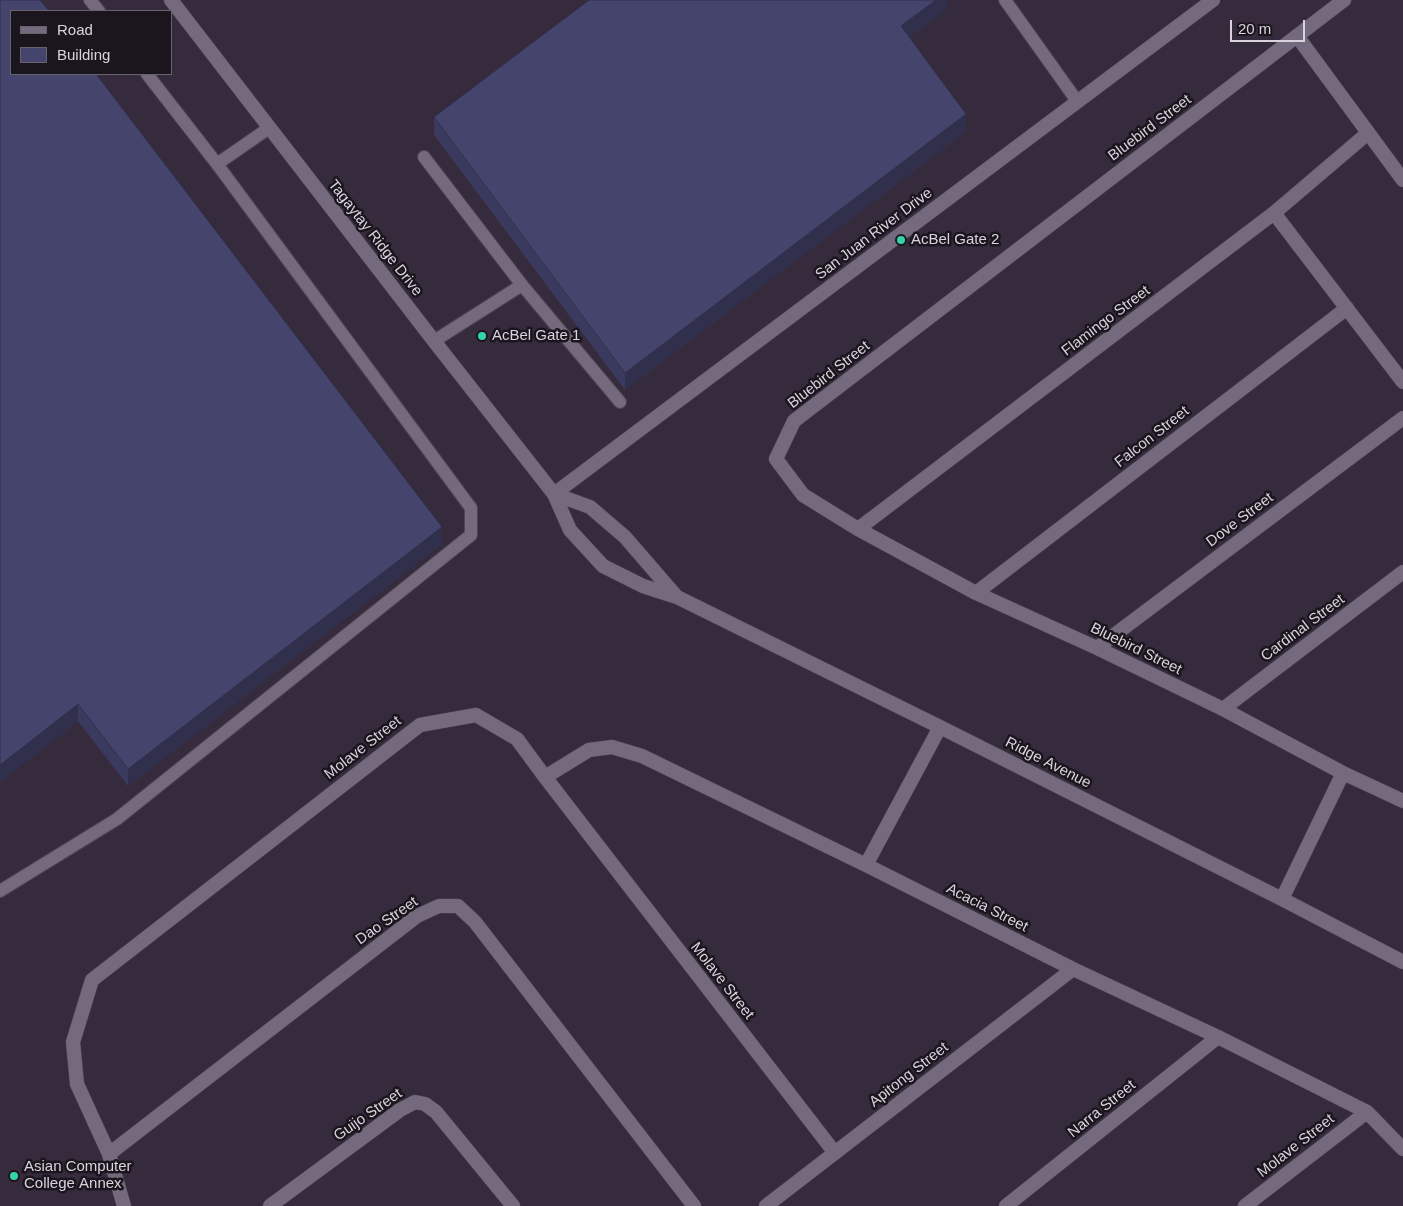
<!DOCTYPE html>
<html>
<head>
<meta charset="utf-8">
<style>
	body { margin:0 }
	#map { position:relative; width:1403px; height:1206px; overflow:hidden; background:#352b3c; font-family:Arial,sans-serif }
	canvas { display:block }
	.legend { position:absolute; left:10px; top:10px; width:162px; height:65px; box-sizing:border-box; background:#1b161e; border:1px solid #67626b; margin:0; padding:6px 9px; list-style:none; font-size:15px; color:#d9d3de }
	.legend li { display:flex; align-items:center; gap:10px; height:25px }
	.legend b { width:25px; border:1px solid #67626b }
	.scale { position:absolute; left:1230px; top:20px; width:75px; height:22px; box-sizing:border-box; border:2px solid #d9d3de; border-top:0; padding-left:6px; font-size:15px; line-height:18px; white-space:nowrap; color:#d9d3de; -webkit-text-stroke:4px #1b161e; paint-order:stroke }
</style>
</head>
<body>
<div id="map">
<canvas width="1403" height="1206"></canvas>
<ul class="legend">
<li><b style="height:6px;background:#756a7d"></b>Road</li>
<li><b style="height:14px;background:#44446d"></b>Building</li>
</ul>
<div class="scale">20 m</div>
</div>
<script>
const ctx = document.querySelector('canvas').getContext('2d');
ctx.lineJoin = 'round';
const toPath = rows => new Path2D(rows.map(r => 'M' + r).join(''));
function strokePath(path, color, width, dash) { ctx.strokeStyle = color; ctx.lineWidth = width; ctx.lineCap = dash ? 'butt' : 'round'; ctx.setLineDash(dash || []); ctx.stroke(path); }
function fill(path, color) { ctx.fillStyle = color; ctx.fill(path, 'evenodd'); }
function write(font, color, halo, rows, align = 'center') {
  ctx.font = font + ' Arial,sans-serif'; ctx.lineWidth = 5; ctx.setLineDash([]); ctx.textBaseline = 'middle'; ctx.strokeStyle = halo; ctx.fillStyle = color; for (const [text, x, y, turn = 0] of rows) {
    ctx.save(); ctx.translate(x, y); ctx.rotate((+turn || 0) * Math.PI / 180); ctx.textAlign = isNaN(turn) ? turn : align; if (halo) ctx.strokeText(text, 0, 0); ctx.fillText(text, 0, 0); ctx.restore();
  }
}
const service = toPath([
	[90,0,99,11],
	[1005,0,1077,101],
	[424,157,522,285,620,402],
	[217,164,269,128],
	[434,341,522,285],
	[0,891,117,819,471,535,471,508,217,164,147,74]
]);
const minor = toPath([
	[171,0,434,341,554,494,570,530,603,566,643,586,677,597,940,727,1282,899,1403,962],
	[1344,0,794,421,776,459,803,495,858,529,976,593,1097,648,1223,709,1343,773,1403,801],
	[1297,36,1403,180],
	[1274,213,1403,382],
	[554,494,1213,0],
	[554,494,590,507,625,537,676,596],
	[858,529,1274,213,1368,133],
	[976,593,1347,308],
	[1097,648,1403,418],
	[1223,709,1403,572],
	[545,777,589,750,612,747,642,756,866,865,1073,969,1218,1037,1367,1112,1403,1149],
	[866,865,940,727],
	[1282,899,1343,773],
	[109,1154,417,916,439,906,458,906,475,922,694,1206],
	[124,1206,109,1154,77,1084,73,1042,92,980,420,725,476,715,517,739,545,777,835,1153],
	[270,1206,400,1110,415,1102,425,1104,436,1112,513,1206],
	[766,1206,1073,969],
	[1006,1206,1218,1037],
	[1245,1206,1367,1112]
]);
strokePath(service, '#4e4654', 14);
strokePath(minor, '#4e4654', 15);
strokePath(service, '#756a7d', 12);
strokePath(minor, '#756a7d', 14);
fill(toPath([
	[0,0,442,544,128,786,78,721,0,782],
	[947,0,947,9,910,37,966,131,625,390,434,135,434,117]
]), '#3a3a5e');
fill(toPath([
	[936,0,947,0,947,9,901,44,901,26],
	[966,114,966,131,625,390,625,373],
	[442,527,442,544,128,786,128,769],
	[78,704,78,721,0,782,0,765]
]), '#30304c');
const building = toPath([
	[0,0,40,0,49,11,11,11,11,74,96,74,442,527,128,769,78,704,0,765,0,0],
	[589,0,936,0,901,26,966,114,625,373,434,117,589,0]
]);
fill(building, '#44446d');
strokePath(building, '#30304c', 1);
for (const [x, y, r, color] of [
	[901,240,5,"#34d4a8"],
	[482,336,5,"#34d4a8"],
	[14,1176,5,"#34d4a8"]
]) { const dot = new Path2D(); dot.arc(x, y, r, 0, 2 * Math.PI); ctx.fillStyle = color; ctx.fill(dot); strokePath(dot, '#1b161e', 2); }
write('15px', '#d9d3de', '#1b161e', [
	["Bluebird Street",1150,128,-37],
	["San Juan River Drive",874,234,-37],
	["Tagaytay Ridge Drive",375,238,52],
	["Flamingo Street",1106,321,-37],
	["Bluebird Street",829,375,-38],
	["Falcon Street",1152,437,-38],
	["Dove Street",1240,520,-37],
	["Cardinal Street",1303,628,-37],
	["Bluebird Street",1136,649,26],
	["Molave Street",363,748,-38],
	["Ridge Avenue",1048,763,27],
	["Acacia Street",987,908,27],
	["Dao Street",387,921,-35],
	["Molave Street",722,981,52],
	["Apitong Street",909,1075,-38],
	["Narra Street",1102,1109,-39],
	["Guijo Street",368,1115,-35],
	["Molave Street",1296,1146,-38]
]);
write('15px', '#d9d3de', '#1b161e', [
	["AcBel Gate 2",911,240],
	["AcBel Gate 1",492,336],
	["Asian Computer",24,1167],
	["College Annex",24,1184]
], 'left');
</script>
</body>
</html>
